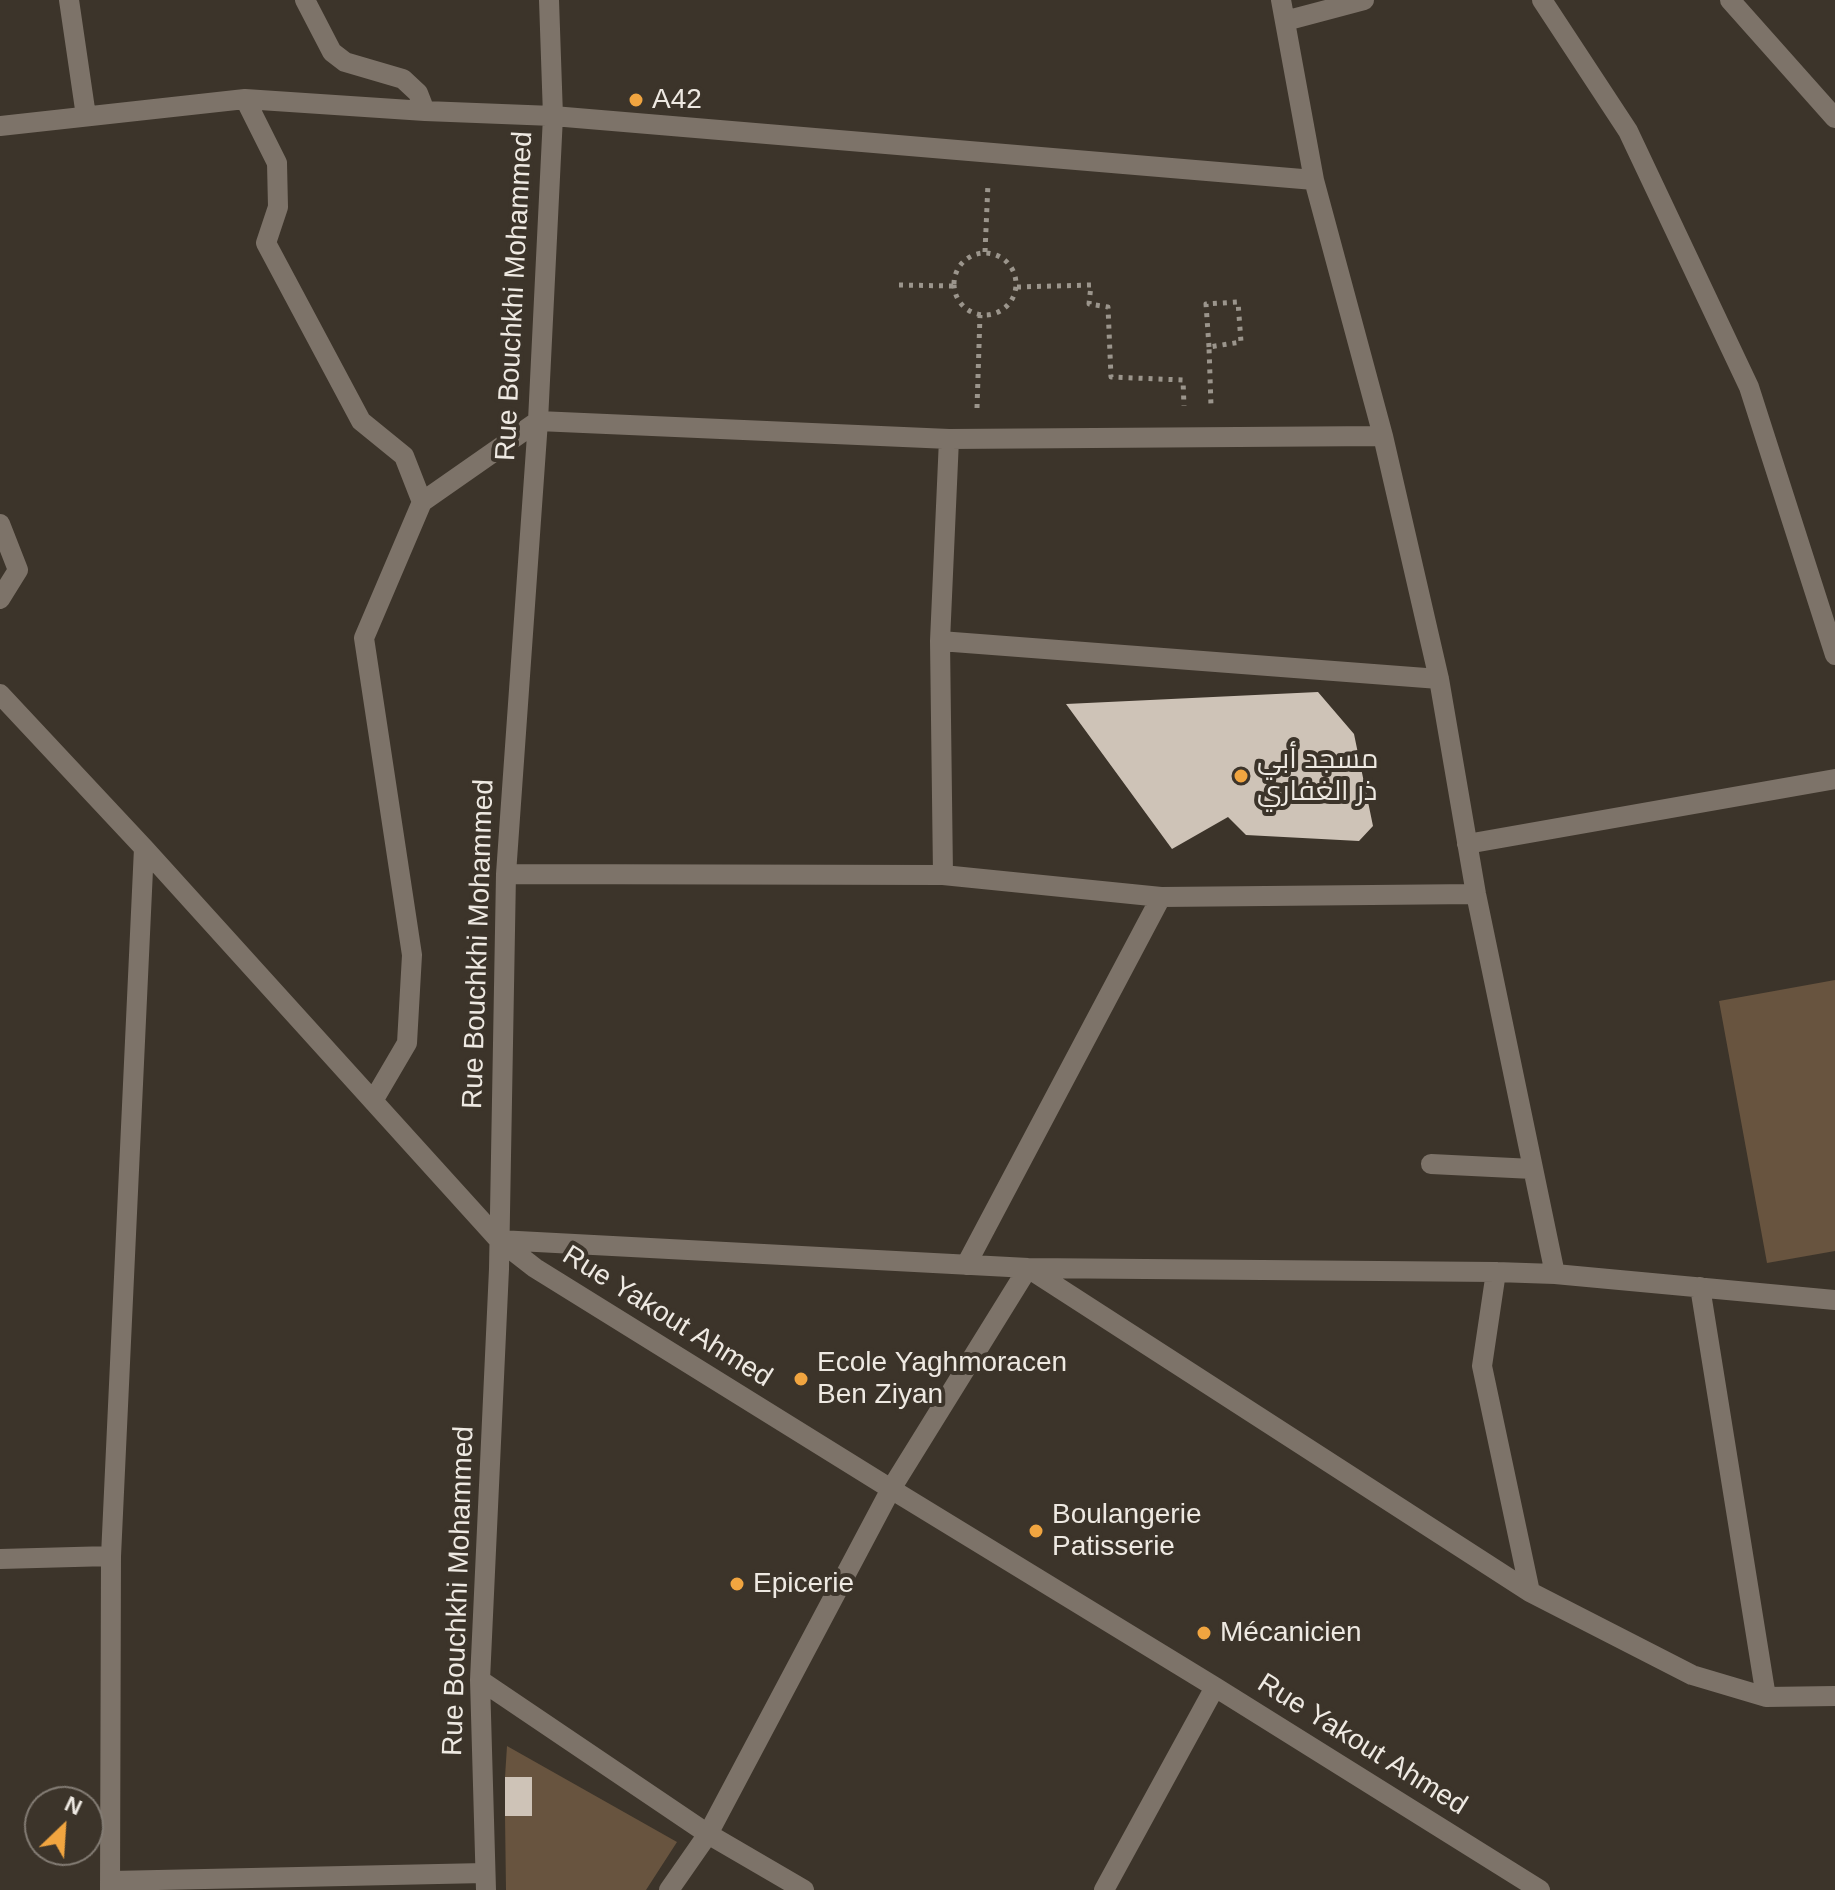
<!DOCTYPE html>
<html>
<head>
<meta charset="utf-8">
<style>
	body { margin:0 }
	#map { position:relative; width:1835px; height:1890px; overflow:hidden; background:#3c342a; font-family:Helvetica,sans-serif }
	canvas { display:block }
	.north { position:absolute; left:24px; top:1786px; width:80px; height:80px; box-sizing:border-box; background:#3c342a; border:2px solid #837c74; border-radius:50%; rotate:25deg; font-size:22px; font-weight:700; line-height:32px; text-align:center; color:#eee9e2 }
	.north::after { content:''; display:block; margin:auto; width:28px; height:36px; background:#f1a540; clip-path:polygon(50% 0,100% 100%,50% 72%,0 100%) }
</style>
</head>
<body>
<div id="map">
<canvas width="1835" height="1890"></canvas>
<div class="north">N</div>
</div>
<script>
const ctx = document.querySelector('canvas').getContext('2d');
ctx.lineJoin = 'round';
function fill(path, color) { ctx.fillStyle = color; ctx.fill(path, 'evenodd'); }
const toPath = rows => new Path2D(rows.map(r => 'M' + r).join(''));
function strokePath(path, color, width, dash) { ctx.strokeStyle = color; ctx.lineWidth = width; ctx.lineCap = dash ? 'butt' : 'round'; ctx.setLineDash(dash || []); ctx.stroke(path); }
function write(font, color, halo, rows, align = 'center') {
  ctx.font = font + ' Helvetica,Cairo,sans-serif'; ctx.lineWidth = 8; ctx.setLineDash([]); ctx.textBaseline = 'middle'; ctx.strokeStyle = halo; ctx.fillStyle = color; for (const [text, x, y, turn = 0] of rows) {
    ctx.save(); ctx.translate(x, y); ctx.rotate((+turn || 0) * Math.PI / 180); ctx.textAlign = isNaN(turn) ? turn : align; if (halo) ctx.strokeText(text, 0, 0); ctx.fillText(text, 0, 0); ctx.restore();
  }
}
fill(toPath([
	[1835,980,1835,1251,1767,1263,1719,1001],
	[507,1746,677,1842,646,1890,506,1890,505,1816,532,1815,532,1778,505,1777]
]), '#68543f');
fill(toPath([
	[1318,692,1354,734,1373,826,1359,841,1246,835,1228,817,1172,849,1066,704],
	[505,1777,532,1777,532,1816,505,1816]
]), '#cec3b7');
strokePath(toPath([
	[985,252,988,183],
	'954 284a31 31 0 1 1 62 0a31 31 0 1 1-62 0Z',
	[899,285,953,286],
	[1017,287,1091,285,1089,304,1108,307,1111,377,1183,380,1184,406],
	[1209,347,1206,304,1238,302,1241,342,1209,347,1211,406],
	[977,408,980,315]
]), '#9b958c', 5, [4, 6]);
strokePath(toPath([
	[69,0,86,116],
	[305,0,332,52,345,62,403,79,418,93,425,111],
	[1281,0,1314,180,1383,436,1439,679,1476,894,1555,1274],
	[1542,0,1628,131,1749,387,1835,655],
	[1730,0,1835,118],
	[1285,21,1364,0],
	[245,99,277,163,278,207,266,243,361,421,404,456,422,502],
	[0,126,245,99,425,111,553,116,1314,180],
	[0,524,18,570,0,599],
	[940,641,949,439,1383,436],
	[0,694,144,848,499,1240,535,1268,891,1489,1215,1687,1540,1890],
	[1467,844,1835,779],
	[506,874,943,875,940,641,1439,679],
	[943,875,1161,897],
	[373,1101,407,1043,412,955,364,638,422,502,538,421,949,439],
	[1431,1164,1533,1169],
	[499,1240,1028,1268,1496,1272,1555,1274,1835,1300],
	[966,1265,1161,897,1476,894],
	[1496,1272,1482,1366,1530,1592],
	[1700,1287,1766,1697],
	[0,1559,111,1556],
	[480,1680,708,1834,804,1890],
	[111,1881,485,1873],
	[110,1890,111,1556,144,848],
	[486,1890,480,1680,499,1269,506,874,538,421,553,116,549,0],
	[669,1890,708,1834,891,1489,1028,1268,1530,1592,1692,1675,1766,1697,1835,1696],
	[1104,1890,1215,1687]
]), '#7d7369', 20);
for (const [x, y, r, color] of [
	[636,100,8,"#f1a540"],
	[1241,776,8,"#f1a540"],
	[801,1379,8,"#f1a540"],
	[1036,1531,8,"#f1a540"],
	[737,1584,8,"#f1a540"],
	[1204,1633,8,"#f1a540"]
]) { const dot = new Path2D(); dot.arc(x, y, r, 0, 2 * Math.PI); ctx.fillStyle = color; ctx.fill(dot); strokePath(dot, '#3c342a', 3); }
write('28px', '#eee9e2', '#3c342a', [
	["A42",652,100],
	["مسجد أبي",1257,760],
	["ذر الغفاري",1257,792],
	["Ecole Yaghmoracen",817,1363],
	["Ben Ziyan",817,1395],
	["Boulangerie",1052,1515],
	["Patisserie",1052,1547],
	["Epicerie",753,1584],
	["Mécanicien",1220,1633]
], 'left');
write('28px', '#eee9e2', '#3c342a', [
	["Rue Bouchkhi Mohammed",515,296,-87],
	["Rue Bouchkhi Mohammed",479,944,-88],
	["Rue Yakout Ahmed",667,1317,32],
	["Rue Bouchkhi Mohammed",459,1591,-88],
	["Rue Yakout Ahmed",1362,1745,32]
]);
</script>
</body>
</html>
